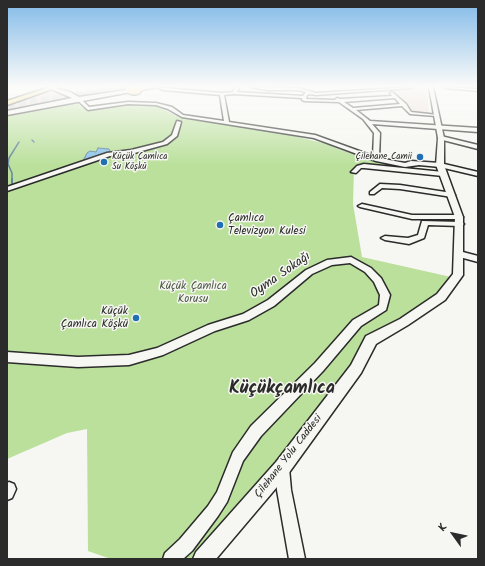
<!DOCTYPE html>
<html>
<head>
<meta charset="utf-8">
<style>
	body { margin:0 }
	#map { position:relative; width:485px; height:566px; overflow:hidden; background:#f6f6f2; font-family:Kalam,sans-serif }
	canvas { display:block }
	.frame { position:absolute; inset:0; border:8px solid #2b2b2b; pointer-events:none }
	.north { position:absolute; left:433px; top:514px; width:40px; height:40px; -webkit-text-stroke:3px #f6f6f2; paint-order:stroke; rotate:303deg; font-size:11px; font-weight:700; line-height:16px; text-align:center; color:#2b2b2b }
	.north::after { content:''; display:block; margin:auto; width:14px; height:18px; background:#2b2b2b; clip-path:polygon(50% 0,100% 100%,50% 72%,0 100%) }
</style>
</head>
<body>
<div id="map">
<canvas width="485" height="566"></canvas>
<div class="frame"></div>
<div class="north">K</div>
</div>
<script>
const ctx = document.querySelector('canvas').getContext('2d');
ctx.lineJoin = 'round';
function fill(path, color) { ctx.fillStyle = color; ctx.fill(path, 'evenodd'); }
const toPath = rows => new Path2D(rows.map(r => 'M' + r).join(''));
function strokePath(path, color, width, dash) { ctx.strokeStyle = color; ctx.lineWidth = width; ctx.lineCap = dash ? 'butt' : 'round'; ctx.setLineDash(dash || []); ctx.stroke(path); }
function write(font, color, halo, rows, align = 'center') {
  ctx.font = font + ' Kalam,sans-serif'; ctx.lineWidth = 3; ctx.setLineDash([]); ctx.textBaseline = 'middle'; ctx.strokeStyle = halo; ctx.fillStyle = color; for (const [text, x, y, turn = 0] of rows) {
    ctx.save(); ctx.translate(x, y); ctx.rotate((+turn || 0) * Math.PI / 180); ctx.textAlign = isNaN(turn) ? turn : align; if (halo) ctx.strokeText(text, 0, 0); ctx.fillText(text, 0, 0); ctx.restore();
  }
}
fill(toPath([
	[427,87,429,113,411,112,389,89],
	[49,91,70,98,7,111,7,103]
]), '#eedcd9');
fill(toPath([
	[117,87,132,87,136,89,152,87,80,99,73,94],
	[76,102,83,108,93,110,131,104,154,105,179,117,192,120,269,130,331,145,338,149,384,164,435,170,437,174,354,167,353,204,362,257,451,277,422,309,367,338,352,369,257,491,191,559,111,559,88,551,87,429,67,433,7,459,7,115]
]), '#bae09b');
const water = toPath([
	[98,148,109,149,110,151,83,161,87,153,90,151,96,152,98,148]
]);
fill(water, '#8ac3e9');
strokePath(water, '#64869d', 1);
strokePath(toPath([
	[32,140,34,142],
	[12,180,12,173,8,164,9,158,19,142]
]), '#64869d', 1.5);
strokePath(toPath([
	[12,179,12,184]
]), '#64869d', 2);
strokePath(toPath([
	[7,106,133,87]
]), '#cdcdca', 8, [8, 3.5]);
const minor = toPath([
	[156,87,222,93,233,92,235,87,239,87,237,92,303,96,306,92,298,90,267,90,250,87,298,88,316,93,413,87,411,88,316,95,310,94,307,95,306,99,335,100,337,98,340,99,392,96,390,93,392,92,406,104,411,112,438,115,436,116,410,114,402,106,356,110,370,121,478,128,478,132,372,124,380,133,379,158,405,163,411,161,440,163,478,172,478,176,440,167,419,165,405,167,376,161,314,138,182,117,168,109,156,105,128,104,88,110,76,99,80,98,89,107,128,102,156,103,172,107,183,115,224,121,220,95,163,90,156,87],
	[234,94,302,98,302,100,304,101,339,102,363,119,374,133,373,156,315,135,229,122,224,95,234,94],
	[395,98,400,104,353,108,344,102,395,98],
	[443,87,478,89,478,91,445,88,443,87],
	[177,121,181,122,177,136,167,144,131,154,110,156,7,191,7,187,107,153,131,150,163,142,172,135,177,121],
	[441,136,478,145,478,149,439,139,438,138,441,136],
	[364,164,443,172,446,174,443,176,364,168,361,168,356,173,351,172,357,166,364,164],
	[380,184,400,185,452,193,455,195,452,197,400,189,382,188,374,194,370,194,370,192,380,184],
	[362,204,412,215,459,215,463,217,459,219,412,219,360,207,358,206,362,204],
	[422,221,460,222,464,224,460,226,428,225,424,238,409,244,385,240,381,238,385,236,408,238,418,235,422,221],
	[459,251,478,256,478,262,456,256,455,254,459,251],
	[351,257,371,268,381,278,390,295,386,310,361,326,323,371,261,436,243,461,227,502,218,516,192,551,183,559,163,559,165,553,180,539,208,506,217,492,233,452,251,426,315,363,353,320,379,305,380,295,374,282,365,272,350,263,332,265,312,274,274,306,249,320,215,331,163,355,129,365,78,367,7,362,7,352,78,357,129,355,157,348,208,325,243,314,268,300,306,270,327,260,351,257],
	[282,461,287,463,289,468,291,490,305,559,289,559,277,490,275,468,277,463,282,461],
	[9,482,14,484,16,489,12,498,7,500,7,483,9,482]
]);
const tertiary = toPath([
	[429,87,433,87,444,138,444,165,463,217,463,275,445,300,408,325,376,344,361,373,288,474,216,559,193,559,196,552,276,462,351,365,366,336,400,319,437,294,453,274,455,217,436,165,438,138,429,87]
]);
const secondary = toPath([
	[51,87,70,92,79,97,147,87,158,87,7,115,7,111,72,98,51,89,51,87]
]);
const primary = toPath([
	[50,87,58,87,7,105,7,101,50,87]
]);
const trunk = toPath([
	[133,87,135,87]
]);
strokePath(minor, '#2b2b2b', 3);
strokePath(tertiary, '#2b2b2b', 3);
strokePath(secondary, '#2b2b2b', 3);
strokePath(primary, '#2b2b2b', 3);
strokePath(trunk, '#2b2b2b', 18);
fill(minor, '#f6f6f2');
fill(tertiary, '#f6f6f2');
fill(secondary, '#f6f6f2');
fill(primary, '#fce080');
strokePath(trunk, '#fce080', 15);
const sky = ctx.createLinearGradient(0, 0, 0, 166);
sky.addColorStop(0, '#82bae8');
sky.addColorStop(0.52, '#fbfbf9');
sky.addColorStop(1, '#fbfbf900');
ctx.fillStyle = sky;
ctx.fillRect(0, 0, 485, 166);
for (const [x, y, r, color] of [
	[420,157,4,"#1f6fb2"],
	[104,162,4,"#1f6fb2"],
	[220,225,4,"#1f6fb2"],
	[136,318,4,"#1f6fb2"]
]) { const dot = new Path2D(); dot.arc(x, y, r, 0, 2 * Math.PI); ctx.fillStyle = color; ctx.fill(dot); strokePath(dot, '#f6f6f2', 1.5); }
write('9px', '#2b2b2b', '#f6f6f2', [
	["Küçük Çamlıca",112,157],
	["Su Köşkü",112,167],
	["Çilehane Camii",412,157,"right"]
], 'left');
write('11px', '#2b2b2b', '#f6f6f2', [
	["Çamlıca",228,219],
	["Televizyon Kulesi",228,232],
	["Küçük",128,312,"right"],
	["Çamlıca Köşkü",128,325,"right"]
], 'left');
write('11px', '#4f5847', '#f6f6f2', [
	["Küçük Çamlıca",193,287],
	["Korusu",193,300]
]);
write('11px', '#2b2b2b', '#f6f6f2', [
	["Çilehane Yolu Caddesi",289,457,-52]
]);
write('13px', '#2b2b2b', '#f6f6f2', [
	["Oyma Sokağı",281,276,-35]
]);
write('bold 18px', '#2b2b2b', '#f6f6f2', [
	["Küçükçamlıca",282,390]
]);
</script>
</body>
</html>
